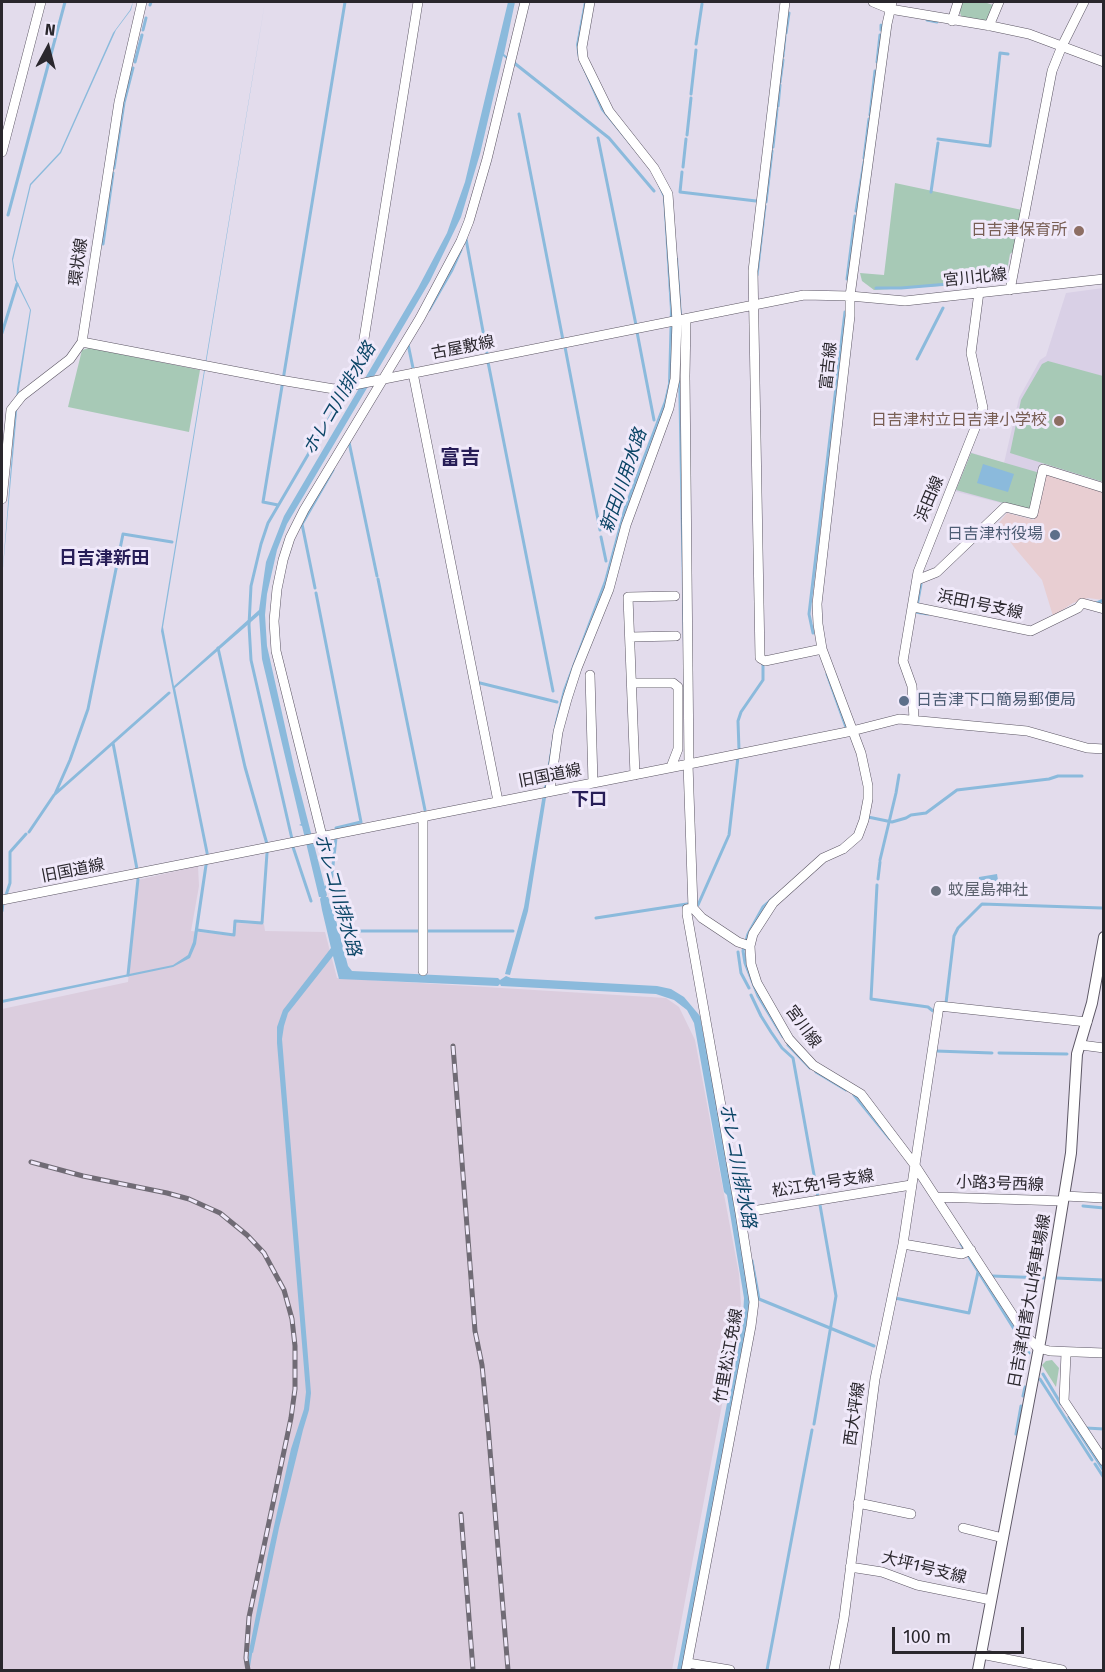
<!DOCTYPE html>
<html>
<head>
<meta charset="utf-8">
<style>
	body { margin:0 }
	#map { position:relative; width:1105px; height:1672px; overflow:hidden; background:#e3dcec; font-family:"Fira Sans",sans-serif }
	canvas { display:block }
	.frame { position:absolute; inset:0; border:3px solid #2a272d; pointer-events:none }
	.north { position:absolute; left:18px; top:18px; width:60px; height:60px; -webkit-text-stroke:4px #f0e9fa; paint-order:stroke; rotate:7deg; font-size:16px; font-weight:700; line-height:24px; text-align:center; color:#2a272d }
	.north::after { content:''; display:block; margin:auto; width:21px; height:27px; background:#2a272d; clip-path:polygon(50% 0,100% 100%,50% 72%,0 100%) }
	.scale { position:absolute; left:892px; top:1627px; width:132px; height:27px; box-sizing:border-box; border:3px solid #2a272d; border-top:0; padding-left:8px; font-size:18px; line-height:21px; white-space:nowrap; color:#2a272d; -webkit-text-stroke:4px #f0e9fa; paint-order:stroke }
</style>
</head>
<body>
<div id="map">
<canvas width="1105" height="1672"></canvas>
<div class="frame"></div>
<div class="north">N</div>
<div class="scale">100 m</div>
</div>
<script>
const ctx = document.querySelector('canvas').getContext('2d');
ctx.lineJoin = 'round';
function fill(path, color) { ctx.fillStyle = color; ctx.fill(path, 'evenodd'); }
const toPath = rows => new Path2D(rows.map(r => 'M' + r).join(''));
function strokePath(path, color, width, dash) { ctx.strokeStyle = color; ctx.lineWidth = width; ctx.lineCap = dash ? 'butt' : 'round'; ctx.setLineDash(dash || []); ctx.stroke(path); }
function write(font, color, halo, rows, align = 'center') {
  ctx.font = font + ' "Fira Sans","Noto Sans JP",sans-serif'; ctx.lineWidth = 6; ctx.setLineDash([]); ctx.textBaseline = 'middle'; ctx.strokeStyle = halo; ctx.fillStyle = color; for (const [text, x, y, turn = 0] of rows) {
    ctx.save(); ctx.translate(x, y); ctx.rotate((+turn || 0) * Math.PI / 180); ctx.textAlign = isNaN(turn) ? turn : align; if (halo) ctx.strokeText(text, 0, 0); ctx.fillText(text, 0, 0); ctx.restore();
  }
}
fill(toPath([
	[1045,474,1103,492,1103,600,1088,598,1073,603,1053,616,1042,580,1014,547,998,524,1007,513,1034,520]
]), '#e8ced2');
fill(toPath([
	[198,866,199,886,191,931,234,936,236,923,264,924,265,931,325,932,337,978,666,998,679,1007,695,1040,739,1274,741,1304,672,1670,2,1670,2,1009,128,982,138,880]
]), '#dbcdde');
fill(toPath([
	[1103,288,1103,485,1042,466,1029,510,953,491,970,452,1004,463,1019,398,1040,360,1046,356,1066,293]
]), '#d9d0e6');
fill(toPath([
	[962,2,984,2,996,6,988,23,962,18,959,10],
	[895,183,1022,210,1014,251,1010,254,1005,282,874,290,862,281,860,273,884,275],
	[89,348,200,370,189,432,68,407,82,350],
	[1048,361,1103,376,1103,482,1010,453,1021,400,1042,364],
	[971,453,1040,473,1029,510,956,490],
	[1052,1360,1059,1368,1056,1387,1042,1365,1046,1361]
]), '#a7c9b6');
fill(toPath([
	[133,2,131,10,116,30,61,153,31,185,13,260,16,279,31,310,19,389,2,579,17,389,30,310,15,280,12,259,30,184,60,152,113,33,130,10],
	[265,2,163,627,174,686,259,610,266,562,284,516,418,288,447,233,465,182,508,2,515,2,504,54,514,62,513,64,503,56,480,154,461,217,430,281,287,524,277,550,267,594,265,615,267,646,295,771,327,895,326,897,328,897,333,909,348,966,352,971,498,978,500,980,506,976,511,978,657,986,671,989,684,997,700,1016,727,1159,750,1300,749,1318,684,1670,677,1670,743,1318,744,1298,727,1195,724,1192,694,1023,687,1010,674,1000,656,994,501,986,500,984,498,986,339,979,333,956,288,1013,284,1026,282,1039,311,1393,309,1410,303,1430,279,1528,253,1653,249,1651,269,1549,291,1449,304,1409,306,1392,277,1043,277,1027,283,1010,331,948,322,910,320,899,321,897,319,897,302,826,299,825,301,824,262,659,259,615,175,688,209,855,196,944,190,958,173,967,2,1003,2,1000,173,965,188,955,193,942,206,855,161,631],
	[584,2,588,2,579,45,601,103,655,171,665,191,674,317,672,381,668,402,612,567,588,633,548,785,528,911,510,975,505,974,524,907,555,722,563,690,604,581,624,507,664,401,668,384,670,310,663,197,652,172,601,110,578,58,576,45],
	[676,258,678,258,682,316,680,379,685,758],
	[983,464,1014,474,1008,492,977,483],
	[997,874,998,880,993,882,992,880,987,882,988,885,978,889,979,877]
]), '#8bbadc');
strokePath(toPath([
	[150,5,151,2],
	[927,20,937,22],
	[143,30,146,18],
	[881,30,881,25],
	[786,33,789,13],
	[696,44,702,4],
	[783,56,785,36],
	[135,62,142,35],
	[513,62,609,138,654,191],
	[877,62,880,35],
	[780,82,783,60],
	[691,94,696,50],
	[778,106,780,85],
	[519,114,563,340],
	[870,115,875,71],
	[687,135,691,98],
	[598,138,636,325],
	[938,139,990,146,1000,53,1008,54],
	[773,147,777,109],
	[864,158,869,119],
	[683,167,686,139],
	[114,168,124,103,133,68],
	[682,172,680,192,756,201],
	[931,192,938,143],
	[766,202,772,151],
	[856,211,864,162],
	[8,215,65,2],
	[466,239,487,353],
	[103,244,113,173],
	[757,275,765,206],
	[847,279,855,216],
	[876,288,901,288,972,282],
	[429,310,452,270,461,250],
	[637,332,654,420],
	[2,333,17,284],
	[408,344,413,368],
	[565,347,600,530],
	[917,359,943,308],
	[488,362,553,691],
	[349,442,377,576],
	[278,505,263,502,345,2],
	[601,537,606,561],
	[378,579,425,810],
	[315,588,302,524,333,470],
	[316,593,361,822,336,828,336,838,331,883,322,890],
	[1094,604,1104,600],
	[917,606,921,584],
	[915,612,928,614],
	[813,633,809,614,845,312],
	[218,648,245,767,267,844],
	[827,674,847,730],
	[480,683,557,702],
	[113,743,137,869],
	[739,750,738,721,741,712,763,680,763,663],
	[55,794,70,760,88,709,123,534,172,542],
	[868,817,892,822,906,818,911,815,926,813,957,790,1049,779,1058,776,1082,776],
	[29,832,54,795,169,693],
	[292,839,251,660,249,625,251,586,261,544,268,523,347,388],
	[293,847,311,901],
	[880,860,896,793,899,775],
	[878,879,880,862],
	[877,885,871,999,928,1007,933,1011],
	[778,894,763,907,748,934,743,951,745,963,758,996,783,1037],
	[6,895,10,883,10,852,26,834],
	[698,905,729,835,738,757],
	[2,911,3,903],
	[596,918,687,904],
	[197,930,234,935,235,921,262,923,267,853],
	[344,931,419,931],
	[428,931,513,931],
	[738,952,741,973,749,988],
	[128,975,138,879],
	[751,995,761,1016,771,1032,782,1048,793,1058,818,1197],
	[946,1003,954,936,958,928,982,904,1102,908],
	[788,1045,810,1068],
	[936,1051,992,1053],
	[999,1053,1067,1054],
	[816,1072,846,1090],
	[854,1095,890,1139],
	[1083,1206,1104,1208],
	[961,1244,1029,1353],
	[752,1261,759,1299,874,1346],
	[992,1276,1045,1278],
	[1056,1278,1104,1280],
	[895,1298,969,1313,978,1272],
	[1043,1374,1061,1404],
	[1040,1379,1092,1460],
	[1023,1396,1025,1387],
	[1069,1417,1104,1471],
	[814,1424,836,1296,820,1205],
	[1086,1428,1104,1429],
	[1016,1434,1021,1406],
	[1095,1464,1104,1478],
	[248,1670,251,1651],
	[767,1670,812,1430]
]), '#8bbadc', 3);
const minor = toPath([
	[785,2,753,271,760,658,765,661,822,649],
	[873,2,890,9,991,26,1029,34,1104,62],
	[892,2,887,24,850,296,850,316,817,604,818,624,822,649,861,753,868,786,868,799,864,820,858,836,843,849,823,858,773,903,753,934,750,946,751,964,757,983,789,1039,813,1065,861,1094,914,1164,1027,1337,1038,1348,1050,1351,1104,1353],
	[952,21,958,2],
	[989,26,999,2],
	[2,152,41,2],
	[1010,290,1052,71,1062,46,1084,2],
	[686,319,685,376,689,764],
	[82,342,280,380,334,389,804,295,850,296,905,301,1104,279],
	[413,373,498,801],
	[352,384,359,370,418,2],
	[2,499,11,410,22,396,70,359,82,342,119,102,142,2],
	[917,580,937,572,1005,507,1033,514,1043,469,1104,488],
	[914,607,1031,631,1078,608,1082,603,1104,609],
	[630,637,676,636],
	[590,675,593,783],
	[632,683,673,683,678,687,678,749,671,767],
	[914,719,912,686,903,661,918,572,983,408,971,353,979,292],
	[688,764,693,908,702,918,738,942,750,946],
	[635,775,628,597,675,596],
	[550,790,558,732,567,699,577,668,609,589,626,525,669,408,675,379,677,321,668,194,654,168,609,111,583,58,582,47,590,2],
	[322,836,276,651,274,621,277,589,283,560,290,538,304,510,420,318,461,241,469,221,487,159,525,2],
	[2,900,689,764,852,731,899,719,1027,731,1087,748,1104,749],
	[423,971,423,816],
	[1081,1045,1104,1048],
	[1064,1196,1104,1198],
	[936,1197,1063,1201],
	[740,1213,911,1185],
	[903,1244,962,1254,971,1250],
	[1066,1353,1064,1401,1104,1461],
	[858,1503,911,1514],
	[963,1528,1003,1538],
	[850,1567,882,1572,917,1585,991,1600],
	[981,1654,1062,1670],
	[688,1663,730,1670],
	[686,1670,751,1326,754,1302,740,1213,687,914,687,909,693,908],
	[834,1670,844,1618,875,1379,903,1244,939,1006,1087,1022]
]);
const major = toPath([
	[978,1670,1041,1337,1071,1153,1077,1054,1092,1003,1104,937]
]);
strokePath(minor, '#5c5664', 10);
strokePath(major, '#5c5664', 12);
strokePath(minor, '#fff', 9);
strokePath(major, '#fff', 10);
const rail = toPath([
	[453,1046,471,1278,475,1331,482,1365,488,1426,508,1670],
	[31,1162,83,1176,167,1193,189,1199,220,1213,247,1235,264,1253,284,1290,292,1319,295,1346,295,1389,291,1418,249,1617,246,1658,248,1670],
	[461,1514,473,1670]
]);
strokePath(rail, '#706b75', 5);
strokePath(rail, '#f0e9fa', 3, [9]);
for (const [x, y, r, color] of [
	[1079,231,6,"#8d6e63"],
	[1059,421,6,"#8d6e63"],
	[1055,535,6,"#5c6f8a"],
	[904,701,6,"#5c6f8a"],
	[936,891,6,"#6b7280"]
]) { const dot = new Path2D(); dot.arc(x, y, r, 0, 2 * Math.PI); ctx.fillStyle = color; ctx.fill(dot); strokePath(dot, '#f0e9fa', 2); }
write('16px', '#785e54', '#f0e9fa', [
	["日吉津保育所",1067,231],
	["日吉津村立日吉津小学校",1047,421]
], 'right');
write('16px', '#2a272d', '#f0e9fa', [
	["環状線",79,262,-82],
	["宮川北線",975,278,-6],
	["古屋敷線",463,348,-11],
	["富吉線",829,366,-84],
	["浜田線",930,499,-67],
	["浜田1号支線",980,605,12],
	["旧国道線",550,776,-11],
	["旧国道線",73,871,-11],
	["宮川線",803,1027,54],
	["松江免1号支線",823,1184,-9],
	["小路3号西線",1000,1184,2],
	["日吉津伯耆大山停車場線",1030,1301,-80],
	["竹里松江免線",729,1356,-80],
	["西大坪線",855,1414,-82],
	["大坪1号支線",924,1568,14]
]);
write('16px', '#4e5e75', '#f0e9fa', [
	["日吉津村役場",1043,535],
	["日吉津下口簡易郵便局",916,701,"left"]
], 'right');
write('16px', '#5b616d', '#f0e9fa', [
	["蚊屋島神社",948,891]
], 'left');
write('italic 18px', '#0b4566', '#f0e9fa', [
	["ホレコ川排水路",340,399,-60],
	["新田川用水路",624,481,-71],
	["ホレコ川排水路",337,895,74],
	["ホレコ川排水路",737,1166,79]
]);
write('bold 18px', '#271d57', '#f0e9fa', [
	["日吉津新田",104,559],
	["下口",589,800]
]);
write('bold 20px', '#271d57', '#f0e9fa', [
	["富吉",460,458]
]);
</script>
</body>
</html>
